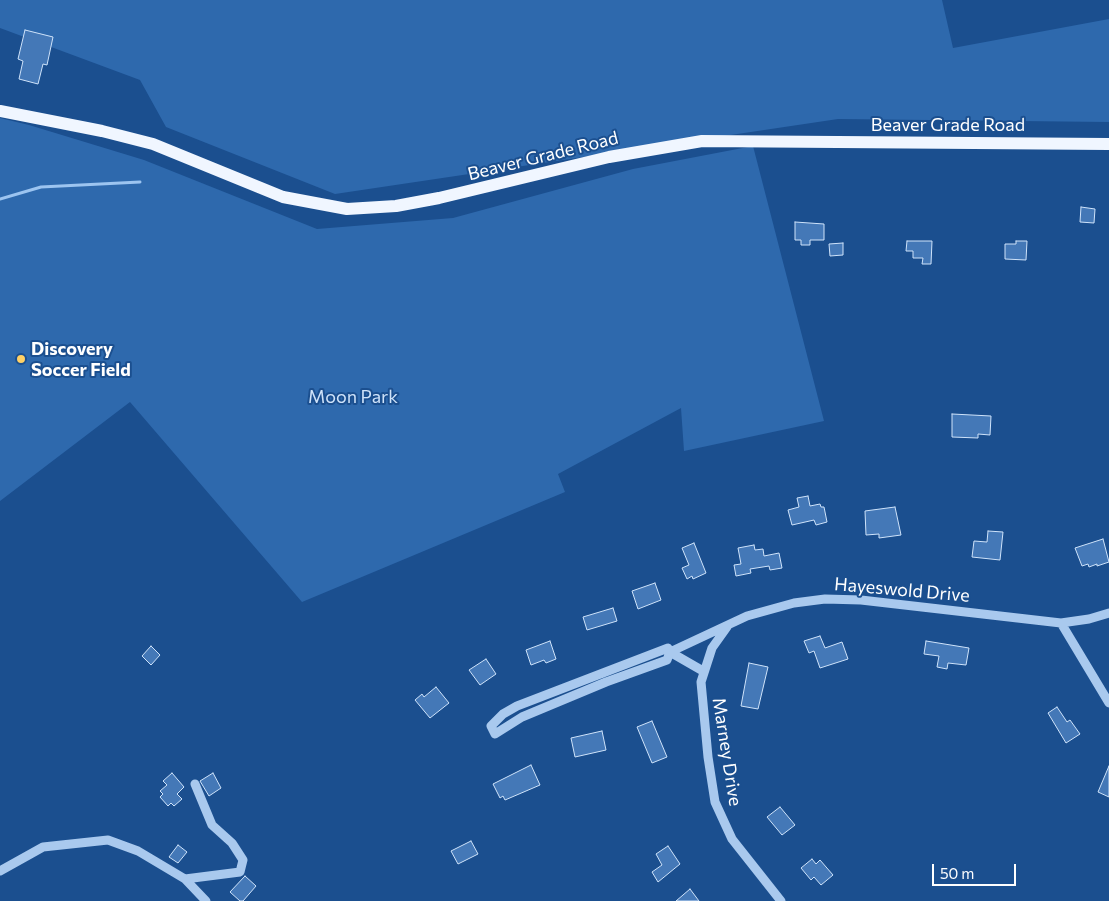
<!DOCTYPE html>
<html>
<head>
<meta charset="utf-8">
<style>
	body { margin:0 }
	#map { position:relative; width:1109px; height:901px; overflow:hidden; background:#1b4f8f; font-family:Commissioner,sans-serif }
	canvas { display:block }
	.scale { position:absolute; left:932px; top:864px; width:84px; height:22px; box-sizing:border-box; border:2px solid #fff; border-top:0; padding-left:6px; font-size:15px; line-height:18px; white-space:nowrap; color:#fff; -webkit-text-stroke:4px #1b4f8f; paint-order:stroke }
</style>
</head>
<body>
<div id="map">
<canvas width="1109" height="901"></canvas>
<div class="scale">50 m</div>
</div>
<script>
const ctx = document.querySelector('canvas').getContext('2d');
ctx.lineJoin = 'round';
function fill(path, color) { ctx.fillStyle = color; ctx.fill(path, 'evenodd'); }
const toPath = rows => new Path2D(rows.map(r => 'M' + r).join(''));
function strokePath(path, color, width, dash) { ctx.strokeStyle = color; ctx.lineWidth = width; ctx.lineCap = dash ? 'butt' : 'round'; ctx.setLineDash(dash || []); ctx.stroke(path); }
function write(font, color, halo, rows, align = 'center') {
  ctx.font = font + ' Commissioner,sans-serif'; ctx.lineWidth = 4; ctx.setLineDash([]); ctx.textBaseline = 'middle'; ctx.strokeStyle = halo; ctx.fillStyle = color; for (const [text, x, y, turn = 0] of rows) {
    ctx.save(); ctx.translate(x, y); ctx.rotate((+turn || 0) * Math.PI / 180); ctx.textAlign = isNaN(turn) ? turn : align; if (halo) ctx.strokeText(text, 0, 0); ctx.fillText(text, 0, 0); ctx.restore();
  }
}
fill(toPath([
	[0,0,942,0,953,48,1109,19,1109,122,838,119,335,194,166,127,140,80,0,28],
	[0,118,29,125,144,160,317,229,453,218,633,169,753,146,824,421,684,451,681,408,558,474,565,492,302,602,130,402,0,501]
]), '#2e69ad');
strokePath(toPath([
	[0,199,41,187,140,182]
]), '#9cc4f0', 3);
const building = toPath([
	[25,30,53,37,47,65,43,64,38,84,19,79,23,61,18,59,25,30],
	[1081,207,1095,209,1094,223,1080,222,1081,207],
	[795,222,824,224,824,240,810,240,810,245,801,245,801,240,795,240,795,222],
	[907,241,932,241,931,264,922,264,923,258,913,258,913,251,906,251,907,241],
	[1016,241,1027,241,1026,260,1005,259,1005,244,1016,244,1016,241],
	[843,243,843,255,830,256,829,244,843,243],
	[952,414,991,416,990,435,978,434,978,438,952,437,952,414],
	[808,496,810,506,820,504,821,507,824,507,827,522,816,525,814,520,792,525,788,510,799,507,797,498,808,496],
	[895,507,901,535,879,538,879,534,866,535,865,511,895,507],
	[988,531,1003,532,1000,560,972,557,974,541,987,542,988,531],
	[1103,539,1109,562,1097,566,1097,564,1089,567,1088,564,1082,566,1075,548,1103,539],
	[694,543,706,573,693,579,692,576,687,579,682,568,689,565,682,548,694,543],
	[754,545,755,550,763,549,764,556,779,553,782,568,770,570,769,566,750,569,751,573,736,576,734,565,741,564,738,548,754,545],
	[655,583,661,600,638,609,632,591,655,583],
	[613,608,617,621,587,630,583,617,613,608],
	[820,636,825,648,842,642,848,659,820,668,814,651,809,653,804,641,820,636],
	[550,641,556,659,546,663,544,660,531,665,526,650,550,641],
	[926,641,969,648,966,665,948,663,947,669,937,667,939,656,924,654,926,641],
	[151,646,160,655,151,665,142,656,151,646],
	[486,659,496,674,480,685,469,670,486,659],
	[749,663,768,667,758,709,741,706,749,663],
	[436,687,449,703,430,718,415,700,422,694,424,697,436,687],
	[1057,707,1067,722,1070,720,1080,734,1066,743,1048,713,1057,707],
	[652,721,667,757,652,763,637,727,652,721],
	[602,731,606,750,575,757,571,738,602,731],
	[531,765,540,785,505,800,503,796,500,798,493,784,531,765],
	[1109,766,1109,797,1098,792,1109,766],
	[172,773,184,787,177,794,182,799,174,806,171,803,168,806,160,797,163,794,160,791,167,785,163,781,172,773],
	[213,773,221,788,209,796,200,781,213,773],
	[780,807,795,825,782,835,767,817,780,807],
	[471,841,478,854,458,864,451,851,471,841],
	[178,845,187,852,178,863,169,857,178,845],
	[668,846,680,864,658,882,652,872,662,865,656,854,668,846],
	[812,859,816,864,820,860,833,875,821,885,814,877,811,880,801,868,812,859],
	[245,876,256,886,243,901,240,901,230,892,245,876],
	[690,889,699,901,676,901,690,889]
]);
fill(building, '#4478b7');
strokePath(building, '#cfe3fa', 1);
strokePath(toPath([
	[1061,623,1109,703],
	[727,627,712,648,701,682,708,757,715,802,732,839,781,901],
	[703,671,670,652,668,648,517,706,503,714,491,726,495,734,522,717,606,682,667,660,670,652,747,616,794,603,825,599,861,600,1061,623,1089,619,1109,613],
	[0,871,43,847,108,840,138,851,185,879,206,901],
	[185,879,240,872,243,860,232,843,212,825,195,784]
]), '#a9c9ee', 9);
strokePath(toPath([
	[0,111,102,131,153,144,283,197,347,209,396,206,439,198,609,157,702,141,1109,144]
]), '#f0f6ff', 12);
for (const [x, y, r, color] of [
	[21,359,5,"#ffd166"]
]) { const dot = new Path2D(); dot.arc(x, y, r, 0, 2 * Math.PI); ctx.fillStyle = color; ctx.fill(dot); strokePath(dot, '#1b4f8f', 2); }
write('18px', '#fff', '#1b4f8f', [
	["Beaver Grade Road",948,125],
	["Beaver Grade Road",543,156,-14],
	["Hayeswold Drive",902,590,5],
	["Marney Drive",727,752,81]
]);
write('bold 18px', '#fff', '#1b4f8f', [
	["Discovery",31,349],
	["Soccer Field",31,370]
], 'left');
write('18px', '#cfe3fa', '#1b4f8f', [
	["Moon Park",353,397]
]);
</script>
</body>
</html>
